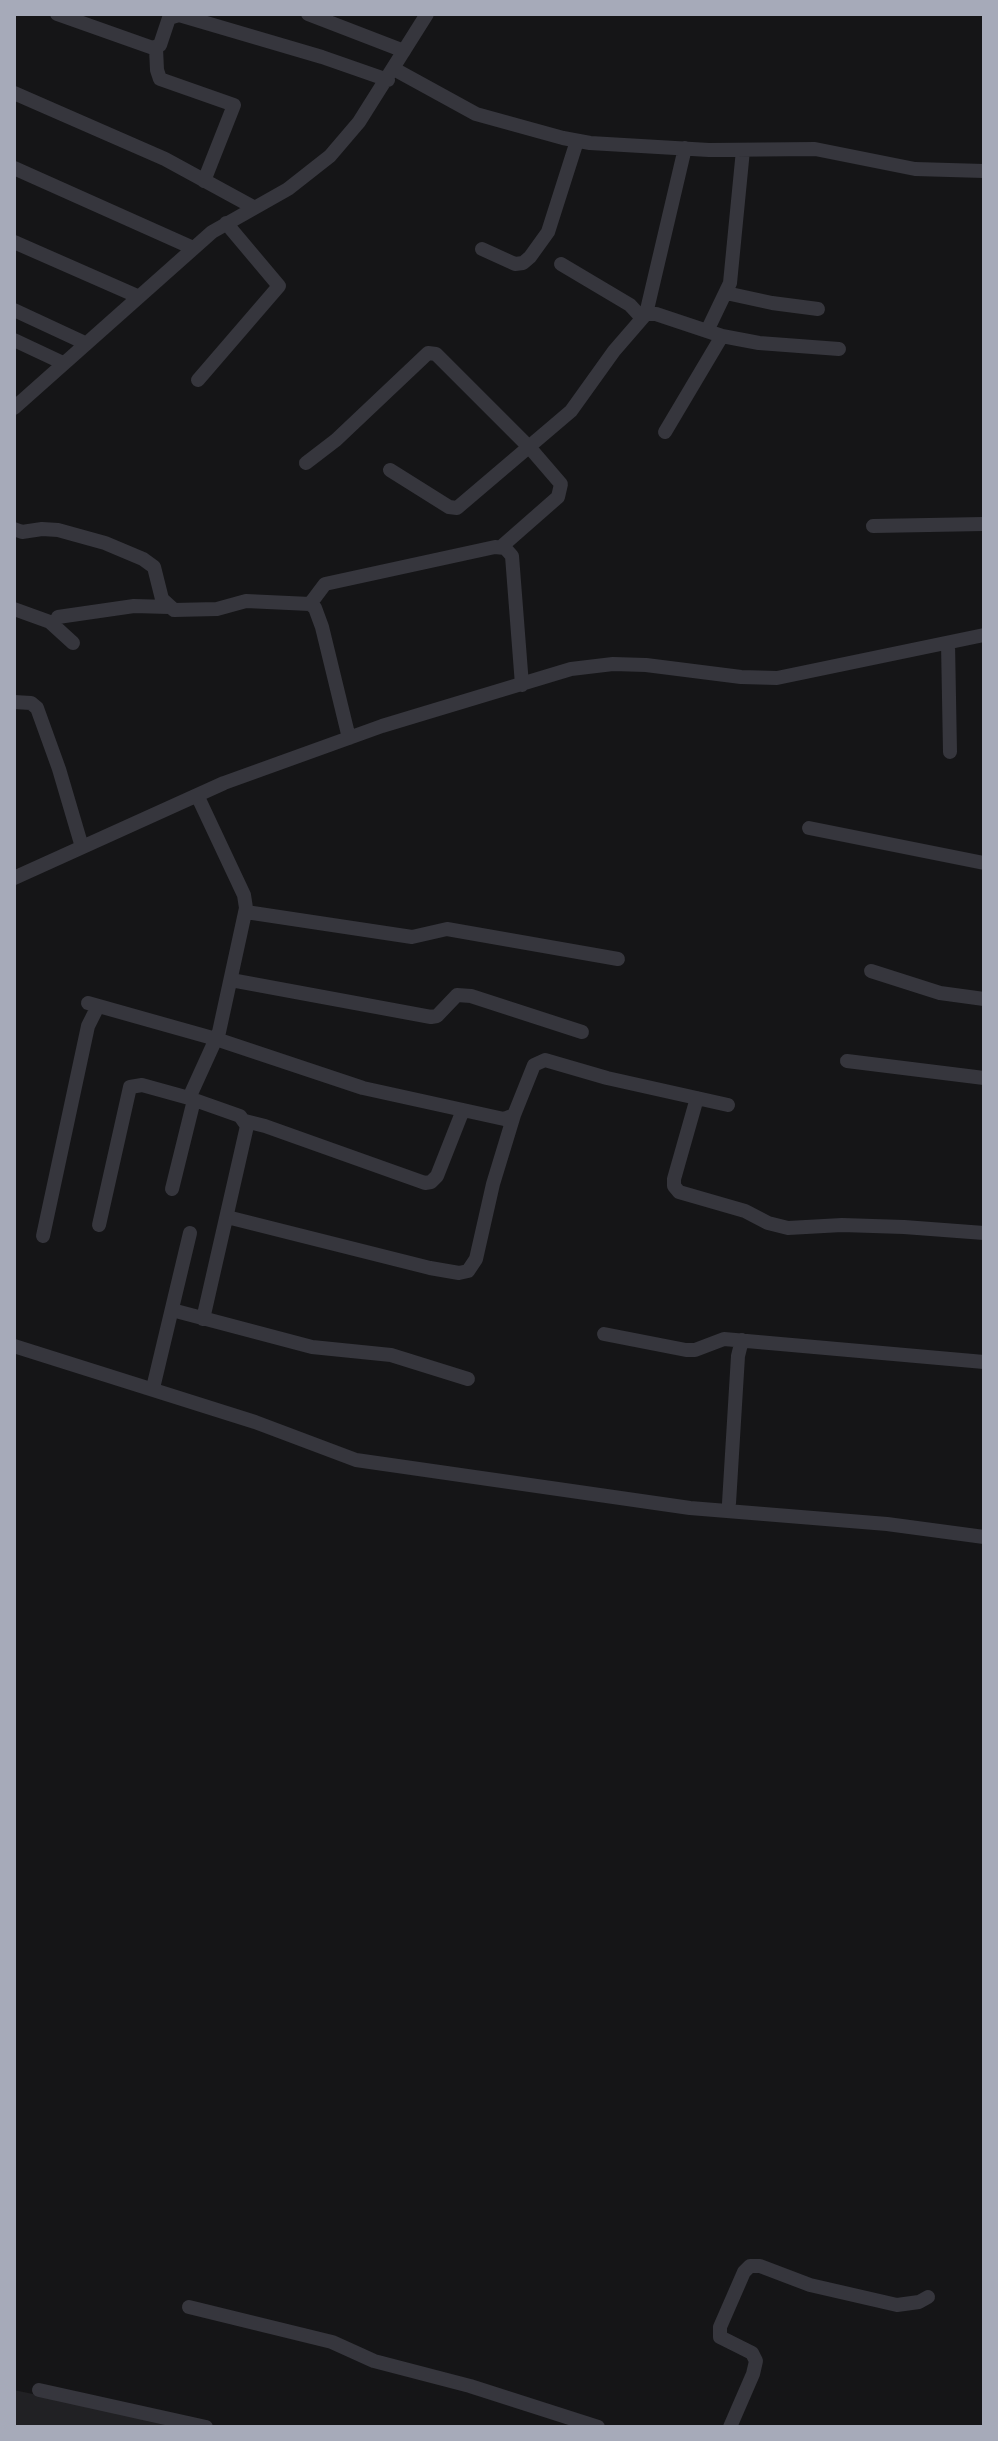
<!DOCTYPE html>
<html>
<head>
<meta charset="utf-8">
<style>
	body { margin:0 }
	#map { position:relative; width:998px; height:2441px; overflow:hidden; background:#151517; font-family:Karla,sans-serif }
	canvas { display:block }
	.frame { position:absolute; inset:0; border:16px solid #a6aab9; pointer-events:none }
</style>
</head>
<body>
<div id="map">
<canvas width="998" height="2441"></canvas>
<div class="frame"></div>
</div>
<script>
const ctx = document.querySelector('canvas').getContext('2d');
ctx.lineJoin = 'round';
function fill(path, color) { ctx.fillStyle = color; ctx.fill(path, 'evenodd'); }
const toPath = rows => new Path2D(rows.map(r => 'M' + r).join(''));
function strokePath(path, color, width, dash) { ctx.strokeStyle = color; ctx.lineWidth = width; ctx.lineCap = dash ? 'butt' : 'round'; ctx.setLineDash(dash || []); ctx.stroke(path); }
fill(toPath([
	[14,2390,188,2427,14,2427]
]), '#212124');
strokePath(toPath([
	[57,14,153,48,160,45,169,18,179,15,322,57,388,80],
	[308,14,404,51],
	[156,48,157,70,160,79,234,105,204,181],
	[394,69,476,114,563,138,590,143,709,150,815,149,915,169,984,171],
	[14,93,165,159,253,207],
	[14,168,193,248],
	[14,242,137,296],
	[482,249,515,264,523,263,530,257,548,232,577,141],
	[561,264,630,305,641,317],
	[726,293,772,303,818,309],
	[14,310,85,343],
	[646,314,685,148],
	[707,331,730,283,743,150],
	[14,340,63,363],
	[198,380,279,286,226,223],
	[14,408,212,232,288,189,330,156,359,122,427,14],
	[665,432,722,336],
	[306,463,336,440,428,353,436,354,530,448,561,484,558,497,501,547],
	[390,470,449,507,457,508,571,411,614,351,646,314,656,314,722,336,759,343,839,349],
	[873,526,984,524],
	[14,529,22,532,42,529,58,530,105,543,143,559,154,567,162,599,174,610,217,609,246,601,310,604,315,608,322,627,349,738],
	[310,604,325,584,495,547,505,548,512,556,522,685],
	[14,609,50,622,73,643],
	[58,617,134,606,169,607],
	[948,643,950,752],
	[14,702,31,703,37,708,59,769,82,847],
	[197,795,244,895,246,908,219,1032,189,1098,240,1116,247,1126,203,1319],
	[809,828,984,863],
	[14,878,224,783,382,726,571,669,613,664,646,665,741,677,777,678,984,635],
	[246,912,412,937,447,929,618,959],
	[871,971,940,993,984,999],
	[231,980,431,1017,437,1016,457,995,471,996,582,1032],
	[88,1003,216,1039,363,1088,504,1119,514,1115,534,1065,545,1060,607,1078,728,1105],
	[847,1061,984,1078],
	[697,1098,674,1179,674,1186,679,1192,745,1211,768,1223,788,1228,842,1225,904,1227,984,1233],
	[245,1121,265,1126,425,1183,431,1182,437,1176,463,1110],
	[172,1189,194,1100],
	[227,1217,430,1268,459,1273,468,1271,476,1259,493,1184,514,1115],
	[99,1225,130,1087,142,1085,189,1098],
	[43,1236,88,1026,98,1006],
	[172,1310,312,1347,391,1355,468,1379],
	[604,1334,686,1350,695,1350,724,1339,984,1362],
	[14,1346,255,1422,356,1460,690,1508,887,1524,984,1537],
	[153,1388,190,1233],
	[729,1503,738,1356,742,1340],
	[189,2307,332,2342,374,2361,470,2386,598,2427],
	[39,2390,206,2427],
	[730,2427,753,2374,756,2361,752,2353,720,2337,720,2327,744,2272,750,2266,760,2266,810,2285,897,2305,919,2302,928,2297]
]), '#36363d', 14);
</script>
</body>
</html>
